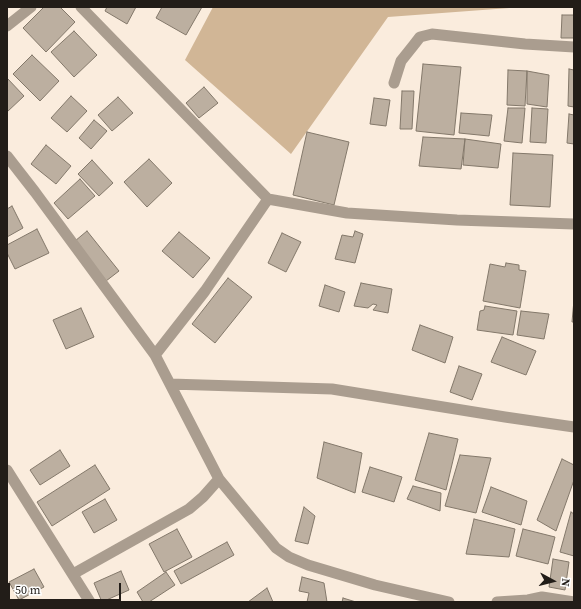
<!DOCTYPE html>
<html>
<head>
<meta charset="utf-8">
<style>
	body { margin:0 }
	#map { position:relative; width:581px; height:609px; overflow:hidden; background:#faecdd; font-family:"Source Serif 4",serif }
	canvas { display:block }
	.frame { position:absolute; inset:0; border:8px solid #221d18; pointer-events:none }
	.north { position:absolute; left:533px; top:561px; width:40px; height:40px; -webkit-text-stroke:3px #fff; paint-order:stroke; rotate:97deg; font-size:11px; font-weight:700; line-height:16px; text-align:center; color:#221d18 }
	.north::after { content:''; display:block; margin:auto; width:14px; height:18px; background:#221d18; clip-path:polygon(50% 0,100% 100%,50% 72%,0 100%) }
	.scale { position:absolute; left:8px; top:583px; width:113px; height:18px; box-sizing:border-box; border:2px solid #221d18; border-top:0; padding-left:5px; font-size:12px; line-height:14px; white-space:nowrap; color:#221d18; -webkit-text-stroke:3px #fff; paint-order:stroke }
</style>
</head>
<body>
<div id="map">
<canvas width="581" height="609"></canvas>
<div class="frame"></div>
<div class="north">N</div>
<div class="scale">50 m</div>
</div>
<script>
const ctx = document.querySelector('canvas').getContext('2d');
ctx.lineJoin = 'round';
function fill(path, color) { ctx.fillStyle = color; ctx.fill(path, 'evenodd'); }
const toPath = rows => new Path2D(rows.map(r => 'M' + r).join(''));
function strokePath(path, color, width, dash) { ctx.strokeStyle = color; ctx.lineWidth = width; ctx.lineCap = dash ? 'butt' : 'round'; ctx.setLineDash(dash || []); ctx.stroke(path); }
fill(toPath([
	[213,7,523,7,388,17,291,154,185,60]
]), '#d1b696');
const building = toPath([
	[44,7,60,7,75,22,46,52,23,28,44,7],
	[107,7,136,7,127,24,105,11,107,7],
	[162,7,202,7,186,35,156,18,162,7],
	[562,15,574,15,574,38,561,38,562,15],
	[74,31,97,55,74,77,51,52,74,31],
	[32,55,59,81,40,101,13,74,32,55],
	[423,64,461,67,454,135,416,131,423,64],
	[569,69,574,70,574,107,568,106,569,69],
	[508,70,527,71,525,106,507,105,508,70],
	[527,71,549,75,547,107,527,104,527,71],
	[7,78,24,96,7,112,7,78],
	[204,87,218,103,199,118,186,103,204,87],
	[402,91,414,91,412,129,400,129,402,91],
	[71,96,87,111,67,132,51,118,71,96],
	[118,97,133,113,112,131,98,115,118,97],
	[374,98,390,100,386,126,370,124,374,98],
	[508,108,525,108,522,143,504,141,508,108],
	[532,108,548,109,546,143,530,142,532,108],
	[461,113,492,115,489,136,459,133,461,113],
	[569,114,574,115,574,144,567,143,569,114],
	[94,120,107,131,91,149,79,138,94,120],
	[307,132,349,142,334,205,293,195,307,132],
	[423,137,465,139,461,169,419,166,423,137],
	[465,139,501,144,498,168,463,165,465,139],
	[46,145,71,166,56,184,31,164,46,145],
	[513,153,553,155,550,207,510,205,513,153],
	[149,159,172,183,147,207,124,182,149,159],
	[92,160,113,183,99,196,78,174,92,160],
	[80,179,95,196,68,219,54,203,80,179],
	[12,206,23,228,7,237,7,209,12,206],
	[37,229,49,253,15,269,7,253,7,245,37,229],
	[87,231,119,271,106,281,75,241,87,231],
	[355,231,363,234,355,263,335,259,342,235,353,237,355,231],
	[179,232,210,258,193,278,162,251,179,232],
	[282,233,301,242,286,272,268,263,282,233],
	[506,263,519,265,519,270,526,271,520,308,483,301,490,264,505,267,506,263],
	[228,278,252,297,215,343,192,324,228,278],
	[361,283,392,289,388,313,373,310,377,305,373,304,368,308,354,306,361,283],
	[325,285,345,292,339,312,319,306,325,285],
	[574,300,574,322,572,322,574,300],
	[485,306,517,311,513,335,477,330,480,311,484,310,485,306],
	[81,308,94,337,66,349,53,320,81,308],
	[521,311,549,314,544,339,517,335,521,311],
	[420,325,453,337,445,363,412,350,420,325],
	[502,337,536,351,526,375,491,362,502,337],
	[459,366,482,374,472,400,450,392,459,366],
	[429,433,458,439,446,490,415,480,429,433],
	[324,442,362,453,355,493,317,478,324,442],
	[60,450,70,466,40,485,30,470,60,450],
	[460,455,491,458,476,513,445,506,460,455],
	[562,459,574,465,574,480,556,531,537,520,562,459],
	[95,465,110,489,52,526,37,502,95,465],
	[370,467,402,477,394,502,362,492,370,467],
	[413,486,441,493,440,511,407,499,413,486],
	[491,487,527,501,521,525,482,512,491,487],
	[105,499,117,520,94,533,82,512,105,499],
	[304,507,315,516,308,544,295,541,304,507],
	[571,512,574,514,574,556,560,552,571,512],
	[474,519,515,529,509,557,466,554,474,519],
	[177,529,192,557,164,572,149,544,177,529],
	[523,529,555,537,548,564,516,556,523,529],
	[227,542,234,555,181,584,174,571,227,542],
	[553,559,569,562,565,590,549,587,553,559],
	[34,569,44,587,19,600,9,582,34,569],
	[121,571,129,590,102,602,94,583,121,571],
	[166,572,175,585,149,602,143,602,137,592,166,572],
	[302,577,324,583,327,602,307,602,309,593,299,591,302,577],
	[267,588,273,602,248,602,267,588],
	[343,598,356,602,342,602,343,598]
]);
fill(building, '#bcafa0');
strokePath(building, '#83786a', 1);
strokePath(toPath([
	[81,7,268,199,347,213,457,220,574,224],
	[7,26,31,7],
	[394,83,401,61,413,46,420,37,432,34,525,44,574,47],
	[7,156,35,192,155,355,219,479,276,548,289,557,308,565,375,585,449,602],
	[155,355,205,291,268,199],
	[170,384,332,389,505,417,574,427],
	[7,470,90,602],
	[73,574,189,509,203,497,219,479],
	[497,602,528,600,542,597,574,602]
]), '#aa9d8f', 11);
</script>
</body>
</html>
